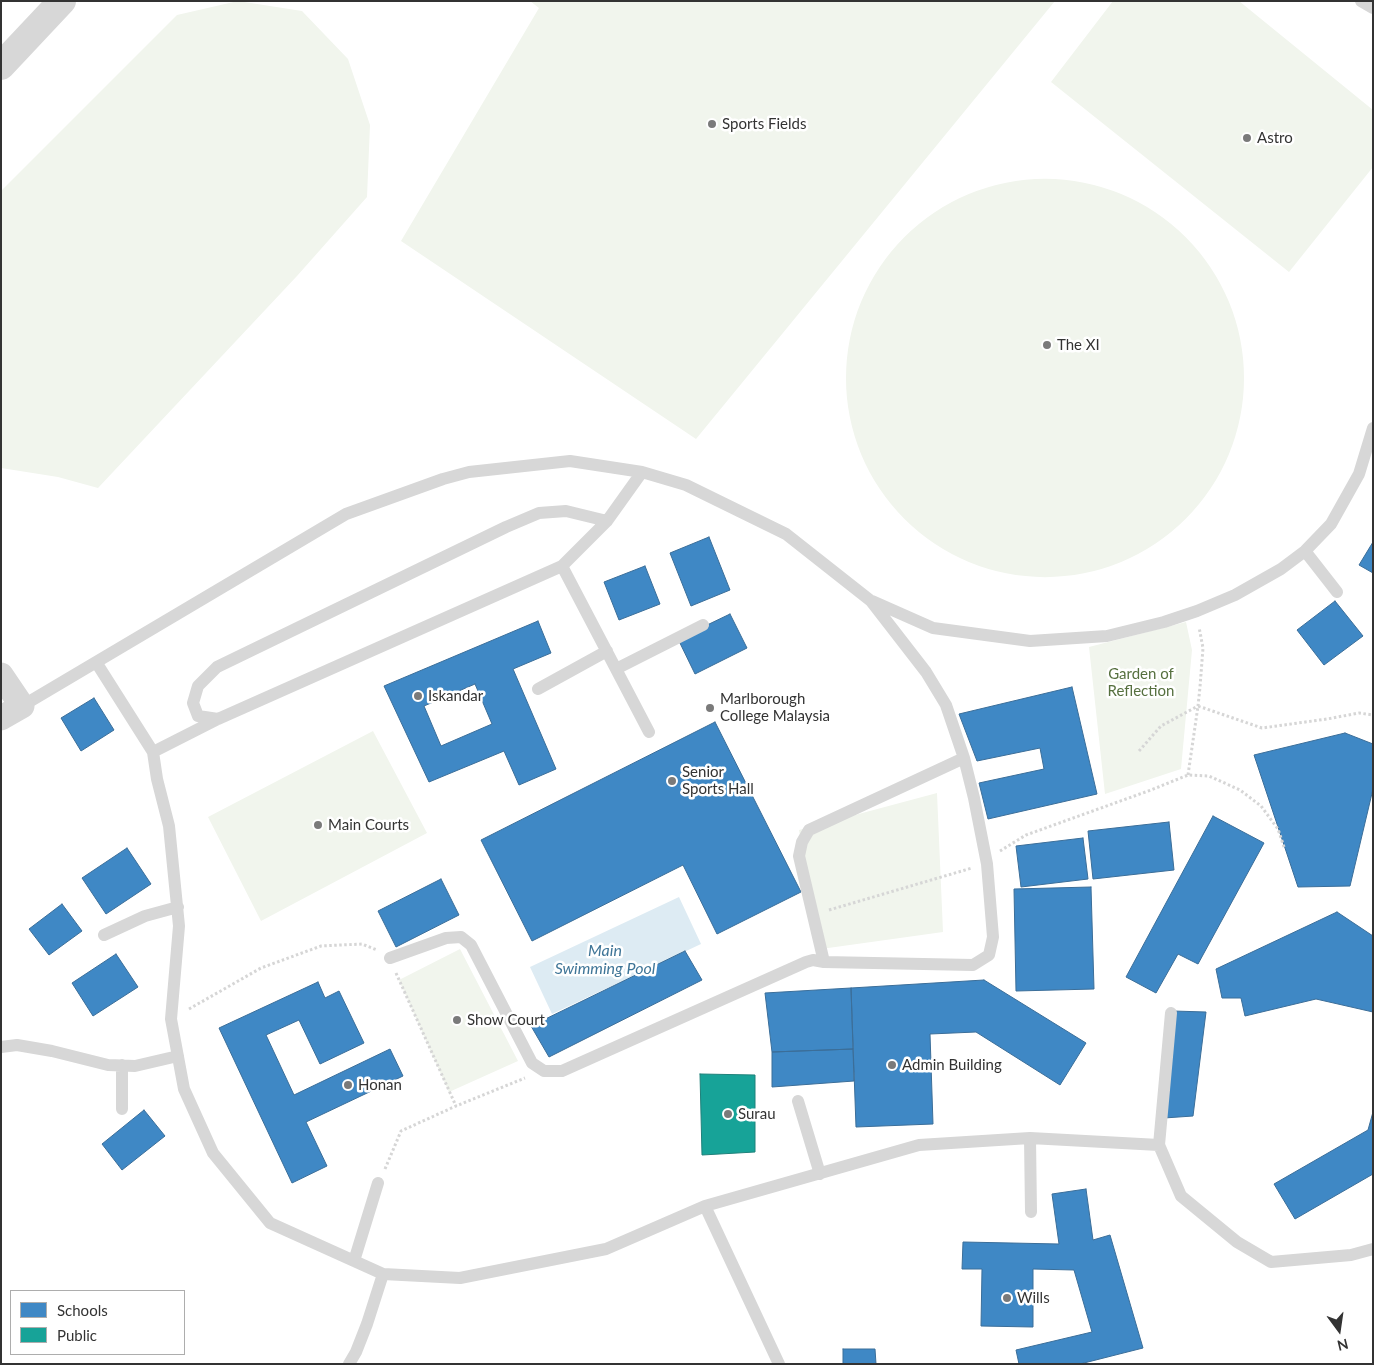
<!DOCTYPE html>
<html>
<head>
<meta charset="utf-8">
<style>
	body { margin:0 }
	#map { position:relative; width:1374px; height:1365px; overflow:hidden; background:#fff; font-family:Lato,sans-serif }
	canvas { display:block }
	.frame { position:absolute; inset:0; border:2px solid #333; pointer-events:none }
	.legend { position:absolute; left:10px; top:1290px; width:175px; height:65px; box-sizing:border-box; background:#fff; border:1px solid #adadad; margin:0; padding:6px 9px; list-style:none; font-size:15px; color:#333 }
	.legend li { display:flex; align-items:center; gap:10px; height:25px }
	.legend b { width:25px; border:1px solid #adadad }
	.north { position:absolute; left:1314px; top:1305px; width:50px; height:50px; -webkit-text-stroke:4px #fff; paint-order:stroke; rotate:166deg; font-size:14px; font-weight:700; line-height:20px; text-align:center; color:#333 }
	.north::after { content:''; display:block; margin:auto; width:18px; height:22px; background:#333; clip-path:polygon(50% 0,100% 100%,50% 72%,0 100%) }
</style>
</head>
<body>
<div id="map">
<canvas width="1374" height="1365"></canvas>
<div class="frame"></div>
<ul class="legend">
<li><b style="height:14px;background:#3f88c5"></b>Schools</li>
<li><b style="height:14px;background:#17a398"></b>Public</li>
</ul>
<div class="north">N</div>
</div>
<script>
const ctx = document.querySelector('canvas').getContext('2d');
ctx.lineJoin = 'round';
function fill(path, color) { ctx.fillStyle = color; ctx.fill(path, 'evenodd'); }
const toPath = rows => new Path2D(rows.map(r => 'M' + r).join(''));
function strokePath(path, color, width, dash) { ctx.strokeStyle = color; ctx.lineWidth = width; ctx.lineCap = dash ? 'butt' : 'round'; ctx.setLineDash(dash || []); ctx.stroke(path); }
function write(font, color, halo, rows, align = 'center') {
  ctx.font = font + ' Lato,sans-serif'; ctx.lineWidth = 5; ctx.setLineDash([]); ctx.textBaseline = 'middle'; ctx.strokeStyle = halo; ctx.fillStyle = color; for (const [text, x, y, turn = 0] of rows) {
    ctx.save(); ctx.translate(x, y); ctx.rotate((+turn || 0) * Math.PI / 180); ctx.textAlign = isNaN(turn) ? turn : align; if (halo) ctx.strokeText(text, 0, 0); ctx.fillText(text, 0, 0); ctx.restore();
  }
}
fill(toPath([
	[238,1,302,11,348,59,370,125,367,197,297,276,98,488,58,477,1,468,1,191,177,15],
	[530,1,1055,1,696,439,401,241,539,8],
	[1113,1,1239,1,1373,110,1373,167,1289,272,1051,82],
	'846 378a199 199 0 1 1 398 0a199 199 0 1 1-398 0Z',
	[1186,622,1192,650,1181,769,1105,794,1089,647],
	[373,731,427,833,261,921,208,817],
	[937,793,943,932,821,949,799,830],
	[460,949,518,1061,449,1092,399,980]
]), '#f1f5ed');
fill(toPath([
	[679,897,701,944,552,1014,530,967]
]), '#ddebf3');
const schools = toPath([
	[709,537,730,590,691,606,670,553,709,537],
	[1373,542,1373,573,1359,565,1373,542],
	[645,566,660,604,619,620,604,582,645,566],
	[1335,601,1363,636,1324,665,1297,630,1335,601],
	[730,614,747,648,695,674,678,639,730,614],
	[538,621,551,653,513,669,556,769,519,785,504,751,429,782,384,686,538,621],
	[475,684,492,724,441,746,424,706,475,684],
	[1072,687,1097,794,988,819,979,783,1044,769,1040,748,977,761,959,714,1072,687],
	[94,698,114,730,81,751,61,718,94,698],
	[715,722,801,892,717,934,683,865,532,941,481,840,715,722],
	[1345,733,1373,744,1373,789,1350,886,1298,887,1254,755,1345,733],
	[1213,816,1264,843,1198,964,1178,954,1156,993,1126,977,1213,816],
	[1169,822,1174,870,1093,879,1088,831,1169,822],
	[1083,838,1088,879,1021,887,1016,846,1083,838],
	[127,848,151,884,106,914,82,878,127,848],
	[441,879,459,915,396,947,378,911,441,879],
	[1091,887,1094,989,1016,991,1014,889,1091,887],
	[62,904,82,931,49,955,29,929,62,904],
	[1337,912,1373,936,1373,1012,1316,999,1245,1016,1241,998,1222,998,1216,969,1337,912],
	[685,951,702,980,549,1057,531,1026,685,951],
	[116,954,138,987,93,1016,72,983,116,954],
	[984,980,1086,1043,1060,1085,976,1032,930,1034,933,1124,856,1127,851,988,984,980],
	[318,982,325,998,339,991,364,1043,320,1064,299,1020,266,1035,294,1095,390,1049,403,1076,306,1122,327,1166,292,1183,219,1028,318,982],
	[851,988,853,1049,772,1052,765,993,851,988],
	[1173,1011,1206,1012,1193,1116,1164,1118,1173,1011],
	[853,1049,854,1081,772,1087,772,1052,853,1049],
	[144,1110,165,1136,122,1170,102,1144,144,1110],
	[1373,1112,1373,1174,1295,1219,1274,1184,1368,1130,1373,1112],
	[1086,1189,1093,1240,1110,1235,1143,1348,1080,1364,1019,1364,1016,1350,1092,1332,1074,1270,1033,1269,1033,1327,981,1326,982,1269,962,1269,963,1242,1059,1244,1052,1194,1086,1189],
	[843,1349,875,1349,876,1364,843,1364,843,1349]
]);
fill(schools, '#3f88c5');
strokePath(schools, '#3b6e99', 1);
const public = toPath([
	[700,1074,755,1075,755,1152,702,1155,700,1074]
]);
fill(public, '#17a398');
strokePath(public, '#1f817a', 1);
strokePath(toPath([
	[1139,751,1161,726,1198,706,1200,687,1203,648,1199,627],
	[1188,775,1198,706,1262,728,1327,719,1359,713,1373,715],
	[1000,851,1026,835,1151,790,1188,775,1209,776,1240,790,1261,806,1278,829,1284,847],
	[829,910,972,868],
	[396,973,456,1106],
	[189,1009,261,968,321,946,362,944,377,950],
	[385,1169,401,1131,456,1106,525,1078]
]), '#d6d6d6', 3, [2.5, 2.5]);
strokePath(toPath([
	[1361,1,1373,8],
	[1305,551,1337,592],
	[562,566,649,732],
	[872,601,933,628,1030,641,1107,636,1164,622,1197,611,1235,595,1281,569,1305,551,1331,524,1359,474,1373,428],
	[96,662,153,752,157,779,169,826,179,926,171,1019,184,1089,213,1153,270,1223,383,1274,460,1278,606,1249,705,1206,919,1145,1030,1138,1159,1145],
	[616,669,703,625],
	[538,689,607,651],
	[22,706,346,514,443,479,469,472,570,461,642,472,686,485,786,534,871,601,926,672,946,705,964,758,974,798,987,864,993,937,989,955,973,965,824,962,813,960,806,962,562,1071,544,1071,532,1063,471,945,461,937,446,938,390,958],
	[218,719,198,716,193,703,198,686,217,667,506,527,539,513,566,511,607,521],
	[153,752,218,719,562,566,607,521,642,472],
	[104,935,145,916,178,907],
	[824,962,799,856,802,842,809,830,964,758],
	[1171,1013,1159,1145,1181,1196,1237,1242,1271,1262,1351,1255,1373,1249],
	[1,1047,17,1045,52,1051,108,1065,135,1066,178,1056],
	[122,1065,122,1109],
	[798,1101,820,1174],
	[1030,1138,1031,1212],
	[705,1206,779,1364],
	[354,1261,378,1183],
	[349,1364,356,1352,367,1324,383,1274]
]), '#d7d7d7', 12);
strokePath(toPath([
	[1,675,22,706,1,718]
]), '#d7d7d7', 25);
strokePath(toPath([
	[1,66,62,1]
]), '#d7d7d7', 28);
for (const [x, y, r, color] of [
	[712,124,5,"#7a7a7a"],
	[1247,138,5,"#7a7a7a"],
	[1047,345,5,"#7a7a7a"],
	[418,696,5,"#7a7a7a"],
	[710,708,5,"#7a7a7a"],
	[672,781,5,"#7a7a7a"],
	[318,825,5,"#7a7a7a"],
	[457,1020,5,"#7a7a7a"],
	[892,1065,5,"#7a7a7a"],
	[348,1085,5,"#7a7a7a"],
	[728,1114,5,"#7a7a7a"],
	[1007,1298,5,"#7a7a7a"]
]) { const dot = new Path2D(); dot.arc(x, y, r, 0, 2 * Math.PI); ctx.fillStyle = color; ctx.fill(dot); strokePath(dot, '#fff', 2); }
write('15px', '#333', '#fff', [
	["Sports Fields",722,124],
	["Astro",1257,138],
	["The XI",1057,345],
	["Iskandar",428,696],
	["Marlborough",720,699],
	["College Malaysia",720,716],
	["Senior",682,772],
	["Sports Hall",682,789],
	["Main Courts",328,825],
	["Show Court",467,1020],
	["Admin Building",902,1065],
	["Honan",358,1085],
	["Surau",738,1114],
	["Wills",1017,1298]
], 'left');
write('15px', '#56703f', '#fff', [
	["Garden of",1141,674],
	["Reflection",1141,691]
]);
write('italic 16px', '#3f7597', '#fff', [
	["Main",605,951],
	["Swimming Pool",605,969]
]);
</script>
</body>
</html>
